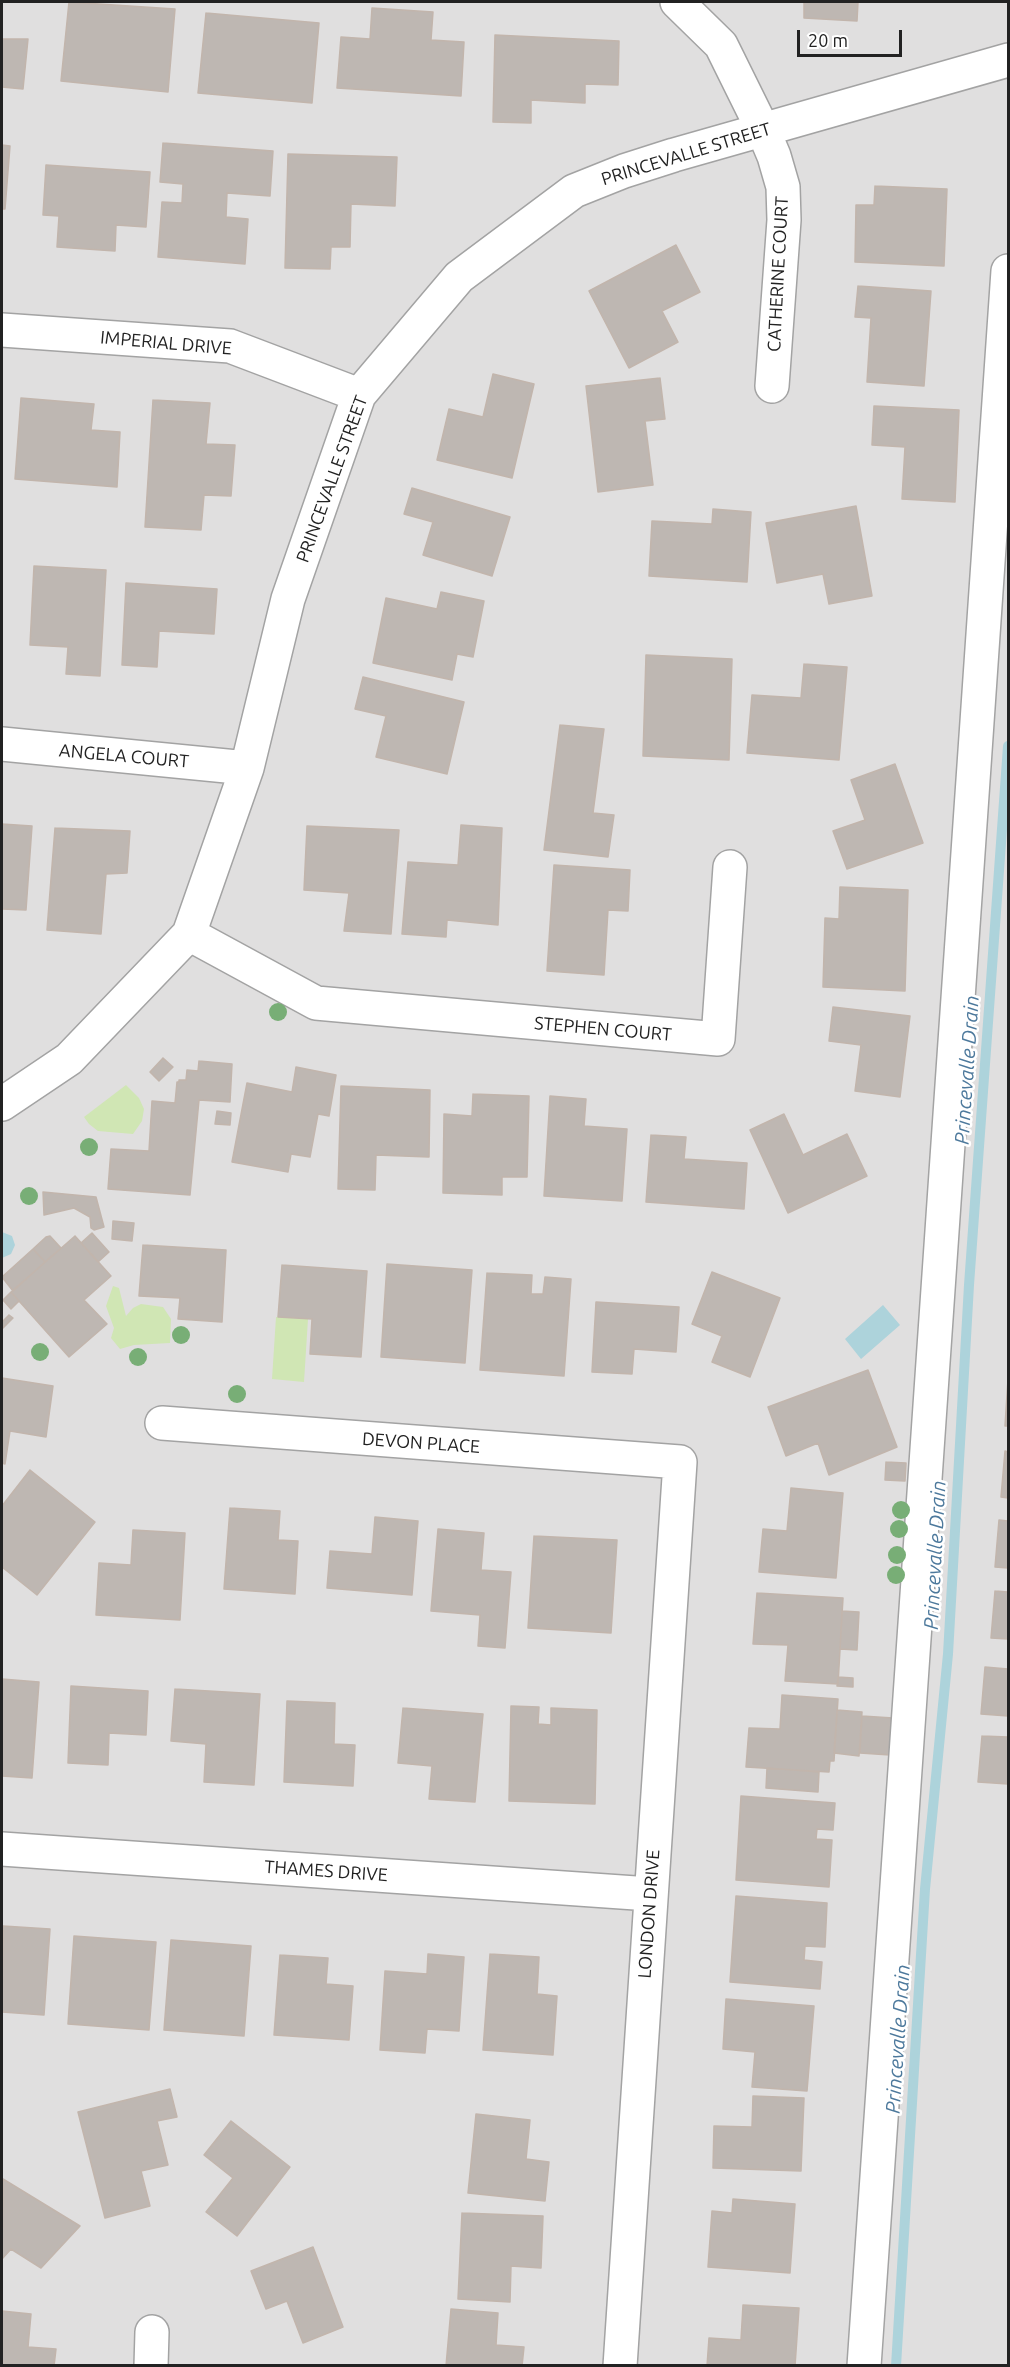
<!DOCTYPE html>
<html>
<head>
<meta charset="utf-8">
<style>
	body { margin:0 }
	#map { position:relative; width:1010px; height:2367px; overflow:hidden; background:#f1eee9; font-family:Ubuntu,sans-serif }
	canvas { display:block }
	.frame { position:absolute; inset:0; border:3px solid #222; pointer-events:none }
	.scale { position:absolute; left:797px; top:30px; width:105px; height:27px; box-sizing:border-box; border:3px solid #222; border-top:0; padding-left:8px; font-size:18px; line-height:21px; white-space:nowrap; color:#222; -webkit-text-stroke:4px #fff; paint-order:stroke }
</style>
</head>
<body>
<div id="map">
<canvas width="1010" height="2367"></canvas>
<div class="frame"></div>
<div class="scale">20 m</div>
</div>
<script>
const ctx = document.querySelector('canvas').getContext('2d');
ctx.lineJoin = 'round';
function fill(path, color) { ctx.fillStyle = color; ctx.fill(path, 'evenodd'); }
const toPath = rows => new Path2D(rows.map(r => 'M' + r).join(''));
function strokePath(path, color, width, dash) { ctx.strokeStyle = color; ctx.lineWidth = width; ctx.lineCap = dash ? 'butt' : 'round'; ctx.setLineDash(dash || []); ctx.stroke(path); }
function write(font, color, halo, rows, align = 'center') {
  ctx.font = font + ' Ubuntu,sans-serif'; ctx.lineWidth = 5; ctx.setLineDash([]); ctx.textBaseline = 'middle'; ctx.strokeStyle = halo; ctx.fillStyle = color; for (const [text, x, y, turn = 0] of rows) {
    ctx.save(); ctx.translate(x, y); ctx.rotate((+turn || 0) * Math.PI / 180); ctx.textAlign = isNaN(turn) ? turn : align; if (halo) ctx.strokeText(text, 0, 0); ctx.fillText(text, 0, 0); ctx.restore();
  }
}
fill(toPath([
	[2,2,1008,2,1008,2365,2,2366]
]), '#e0dfdf');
fill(toPath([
	[126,1085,139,1098,144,1109,142,1121,133,1134,98,1131,89,1124,84,1117],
	[113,1286,119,1288,126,1316,133,1308,141,1304,163,1307,171,1319,170,1343,134,1345,120,1349,111,1338,114,1328,106,1306],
	[276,1317,308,1319,304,1382,272,1379]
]), '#d0e6b4');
fill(toPath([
	[2,1232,12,1236,15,1245,11,1254,2,1258],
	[883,1305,900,1325,861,1359,845,1339]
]), '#add3db');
strokePath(toPath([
	[896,2366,925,1889,948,1654,969,1285,1008,746]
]), '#add3db', 10);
const building = toPath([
	[69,2,175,9,168,92,61,81,69,2],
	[804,2,858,2,857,21,804,18,804,2],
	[372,8,433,12,431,40,464,42,461,96,337,88,341,37,370,39,372,8],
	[206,13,319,23,312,103,198,93,206,13],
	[495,35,619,41,618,85,585,84,585,103,531,100,531,123,493,122,495,35],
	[2,39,28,39,23,89,2,87,2,39],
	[163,143,273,151,270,196,227,193,226,217,248,219,245,264,158,257,162,202,182,203,183,184,160,182,163,143],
	[2,145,10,146,5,209,2,209,2,145],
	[288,154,397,157,395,206,351,204,350,247,331,247,330,269,285,268,288,154],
	[46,165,150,172,146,227,116,225,115,251,57,247,59,216,43,215,46,165],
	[875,186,947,189,944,266,855,262,856,205,874,205,875,186],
	[676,245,700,292,662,311,678,342,629,368,589,291,676,245],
	[858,286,931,291,924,386,867,382,871,318,855,317,858,286],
	[493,374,534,384,512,478,437,460,449,409,483,417,493,374],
	[660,378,665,419,645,421,653,485,598,492,586,386,660,378],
	[21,398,94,404,91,430,120,432,117,487,15,479,21,398],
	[153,400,210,403,206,444,235,445,231,496,204,495,201,530,145,527,153,400],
	[874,406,959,410,955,502,902,499,905,447,872,445,874,406],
	[412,488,510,517,492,576,423,555,433,522,404,514,412,488],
	[856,506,872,596,829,604,823,574,777,583,766,523,856,506],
	[713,509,751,512,747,582,649,576,652,521,712,524,713,509],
	[34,566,106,570,100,676,66,674,68,647,30,645,34,566],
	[126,583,217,589,214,634,159,631,157,667,122,665,126,583],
	[441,592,484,601,473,657,457,654,452,680,373,663,386,598,437,609,441,592],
	[646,655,732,659,729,760,643,756,646,655],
	[804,664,847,667,839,760,747,753,752,695,801,698,804,664],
	[363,677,464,702,447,774,376,757,386,716,355,709,363,677],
	[560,725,604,729,593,813,614,815,608,857,544,850,560,725],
	[895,764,923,843,847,869,833,831,865,820,851,780,895,764],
	[2,824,32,826,26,910,2,909,2,824],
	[461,825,502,828,498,925,447,920,446,937,402,934,408,862,458,865,461,825],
	[307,826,399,830,391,934,344,931,349,893,304,890,307,826],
	[55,828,130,831,127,873,106,874,101,934,47,930,55,828],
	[554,865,630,870,628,911,608,910,604,975,547,971,554,865],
	[840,887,908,890,905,991,823,987,825,918,839,919,840,887],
	[833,1007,910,1016,900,1097,855,1091,861,1045,829,1041,833,1007],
	[163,1058,173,1067,159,1081,150,1072,163,1058],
	[199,1061,232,1064,230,1102,199,1100,190,1195,108,1189,111,1149,149,1151,152,1101,175,1103,177,1082,179,1082,179,1080,186,1080,187,1070,198,1071,199,1061],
	[296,1067,336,1075,329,1116,318,1114,310,1157,291,1154,288,1172,232,1162,247,1083,292,1092,296,1067],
	[341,1086,430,1090,429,1157,376,1155,375,1190,338,1189,341,1086],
	[473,1094,529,1096,527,1177,502,1177,502,1195,443,1193,444,1114,472,1116,473,1094],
	[550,1096,586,1099,584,1126,627,1129,622,1201,544,1196,550,1096],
	[217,1111,231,1113,230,1125,215,1124,217,1111],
	[784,1114,803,1155,847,1134,867,1176,788,1213,750,1130,784,1114],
	[651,1135,686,1137,684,1159,747,1163,744,1209,646,1202,651,1135],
	[43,1192,96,1197,104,1227,94,1230,91,1228,90,1217,74,1208,44,1215,43,1192],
	[113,1221,134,1223,132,1241,112,1239,113,1221],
	[92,1233,109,1252,98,1262,81,1243,92,1233],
	[50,1236,61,1248,45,1262,33,1249,46,1237,50,1236],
	[75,1236,111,1276,84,1300,107,1324,69,1357,11,1292,75,1236],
	[143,1245,226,1250,222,1322,178,1319,180,1298,139,1296,143,1245],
	[33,1249,45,1262,13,1291,2,1277,33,1249],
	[387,1264,472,1270,465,1363,381,1357,387,1264],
	[282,1265,367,1271,361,1357,310,1354,312,1319,278,1317,282,1265],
	[712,1272,780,1298,750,1377,712,1362,722,1336,692,1324,712,1272],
	[487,1273,532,1275,531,1294,543,1294,545,1277,571,1279,564,1376,480,1370,487,1273],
	[11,1292,19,1301,11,1309,3,1300,11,1292],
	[596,1302,679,1307,676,1352,634,1349,632,1374,592,1372,596,1302],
	[9,1315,13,1318,2,1329,2,1322,9,1315],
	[868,1370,897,1447,829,1475,818,1443,786,1456,768,1407,868,1370],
	[2,1378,53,1386,46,1437,10,1431,5,1464,2,1463,2,1378],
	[1008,1379,1008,1426,1005,1426,1008,1379],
	[1005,1451,1008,1452,1008,1498,1001,1497,1005,1451],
	[886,1462,906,1463,905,1481,885,1480,886,1462],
	[30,1470,95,1522,37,1595,2,1567,2,1506,30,1470],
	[791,1488,843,1493,836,1578,759,1572,763,1529,787,1531,791,1488],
	[230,1508,280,1511,278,1540,298,1541,295,1594,224,1589,230,1508],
	[375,1517,418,1521,412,1595,327,1588,330,1551,372,1554,375,1517],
	[999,1520,1008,1521,1008,1568,995,1567,999,1520],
	[438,1529,484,1533,481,1570,511,1572,505,1648,478,1646,480,1615,431,1611,438,1529],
	[133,1530,185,1533,180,1620,96,1615,99,1563,131,1565,133,1530],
	[534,1536,617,1540,611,1633,528,1628,534,1536],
	[995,1591,1008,1592,1008,1639,991,1638,995,1591],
	[757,1593,843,1598,838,1684,785,1681,788,1645,753,1644,757,1593],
	[842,1611,859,1612,857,1650,840,1649,842,1611],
	[985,1667,1008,1669,1008,1716,981,1714,985,1667],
	[838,1677,853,1678,853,1687,837,1686,838,1677],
	[2,1679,39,1682,32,1778,2,1776,2,1679],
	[71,1686,148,1691,146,1735,109,1733,108,1765,68,1763,71,1686],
	[175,1689,260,1694,254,1785,204,1782,206,1744,171,1741,175,1689],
	[782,1695,838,1699,834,1761,830,1761,829,1772,746,1767,749,1728,780,1729,782,1695],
	[287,1701,335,1703,334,1744,355,1745,353,1786,284,1782,287,1701],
	[511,1706,539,1707,538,1724,551,1725,551,1708,597,1710,595,1804,509,1801,511,1706],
	[403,1708,483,1714,475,1802,429,1799,432,1766,398,1763,403,1708],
	[837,1710,862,1712,859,1756,834,1753,837,1710],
	[862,1716,893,1718,890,1755,860,1753,862,1716],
	[982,1736,1008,1737,1008,1784,978,1782,982,1736],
	[767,1768,819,1772,818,1792,766,1788,767,1768],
	[741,1796,835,1803,833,1830,817,1829,816,1839,832,1840,829,1887,736,1880,741,1796],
	[736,1896,827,1903,825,1947,805,1946,804,1960,822,1962,820,1989,730,1982,736,1896],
	[3,1926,50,1929,44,2015,2,2012,3,1926],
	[74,1936,156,1942,149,2030,68,2024,74,1936],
	[171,1940,251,1946,244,2036,164,2030,171,1940],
	[428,1954,464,1957,459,2031,427,2029,425,2053,380,2050,385,1971,427,1974,428,1954],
	[490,1954,539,1957,537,1994,557,1996,553,2055,483,2050,490,1954],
	[280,1955,328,1958,326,1984,353,1986,349,2040,274,2035,280,1955],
	[726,1999,814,2006,807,2091,752,2087,755,2052,723,2049,726,1999],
	[170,2089,177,2117,157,2121,168,2165,141,2171,150,2206,105,2218,78,2112,170,2089],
	[753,2096,804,2098,801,2171,713,2168,714,2126,752,2127,753,2096],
	[476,2114,530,2120,526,2159,549,2162,545,2201,468,2193,476,2114],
	[231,2121,290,2167,237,2236,206,2212,233,2178,204,2155,231,2121],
	[3,2179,80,2226,41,2268,11,2249,2,2259,3,2179],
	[733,2199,795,2204,790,2273,708,2267,712,2211,732,2213,733,2199],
	[462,2213,543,2216,541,2268,511,2266,510,2302,458,2299,462,2213],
	[313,2247,343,2327,303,2343,287,2301,266,2309,251,2271,313,2247],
	[743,2305,799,2308,795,2366,707,2366,709,2338,741,2340,743,2305],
	[451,2309,498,2313,496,2345,524,2347,522,2366,446,2366,451,2309],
	[2,2311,31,2314,28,2347,56,2349,54,2366,2,2366,2,2311]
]);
fill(building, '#beb7b2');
strokePath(building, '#c2b5ac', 1.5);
const minor = toPath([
	[677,2,721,45,763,130,774,156,783,187,784,220,772,386],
	[2,330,230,346,359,395],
	[2,744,247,768],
	[189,934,316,1003,718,1039,730,867],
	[2,1104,69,1059,189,934,247,768,288,599,359,395,459,277,574,191,624,171,674,155,1008,60],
	[162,1423,680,1462,620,2366],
	[2,1849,650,1894],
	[151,2366,152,2332],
	[864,2366,1008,271]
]);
strokePath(minor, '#a3a3a3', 36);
strokePath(minor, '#fff', 33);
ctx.fillStyle = '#78ae76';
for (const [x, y] of [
	[278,1012],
	[89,1147],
	[29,1196],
	[181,1335],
	[40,1352],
	[138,1357],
	[237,1394],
	[901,1510],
	[899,1529],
	[897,1555],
	[896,1575]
]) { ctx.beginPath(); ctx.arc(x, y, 9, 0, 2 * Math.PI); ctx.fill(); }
write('18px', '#222', '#fff', [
	["PRINCEVALLE STREET",686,154,-17],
	["CATHERINE COURT",778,274,-87],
	["IMPERIAL DRIVE",166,343,5],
	["PRINCEVALLE STREET",332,479,-70],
	["ANGELA COURT",124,756,5],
	["STEPHEN COURT",603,1029,5],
	["DEVON PLACE",421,1443,4],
	["THAMES DRIVE",326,1871,4],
	["LONDON DRIVE",649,1914,-86]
]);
write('italic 20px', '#4d799c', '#fff', [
	["Princevalle Drain",967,1070,-86],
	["Princevalle Drain",935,1555,-87],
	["Princevalle Drain",898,2039,-86]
]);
</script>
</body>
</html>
